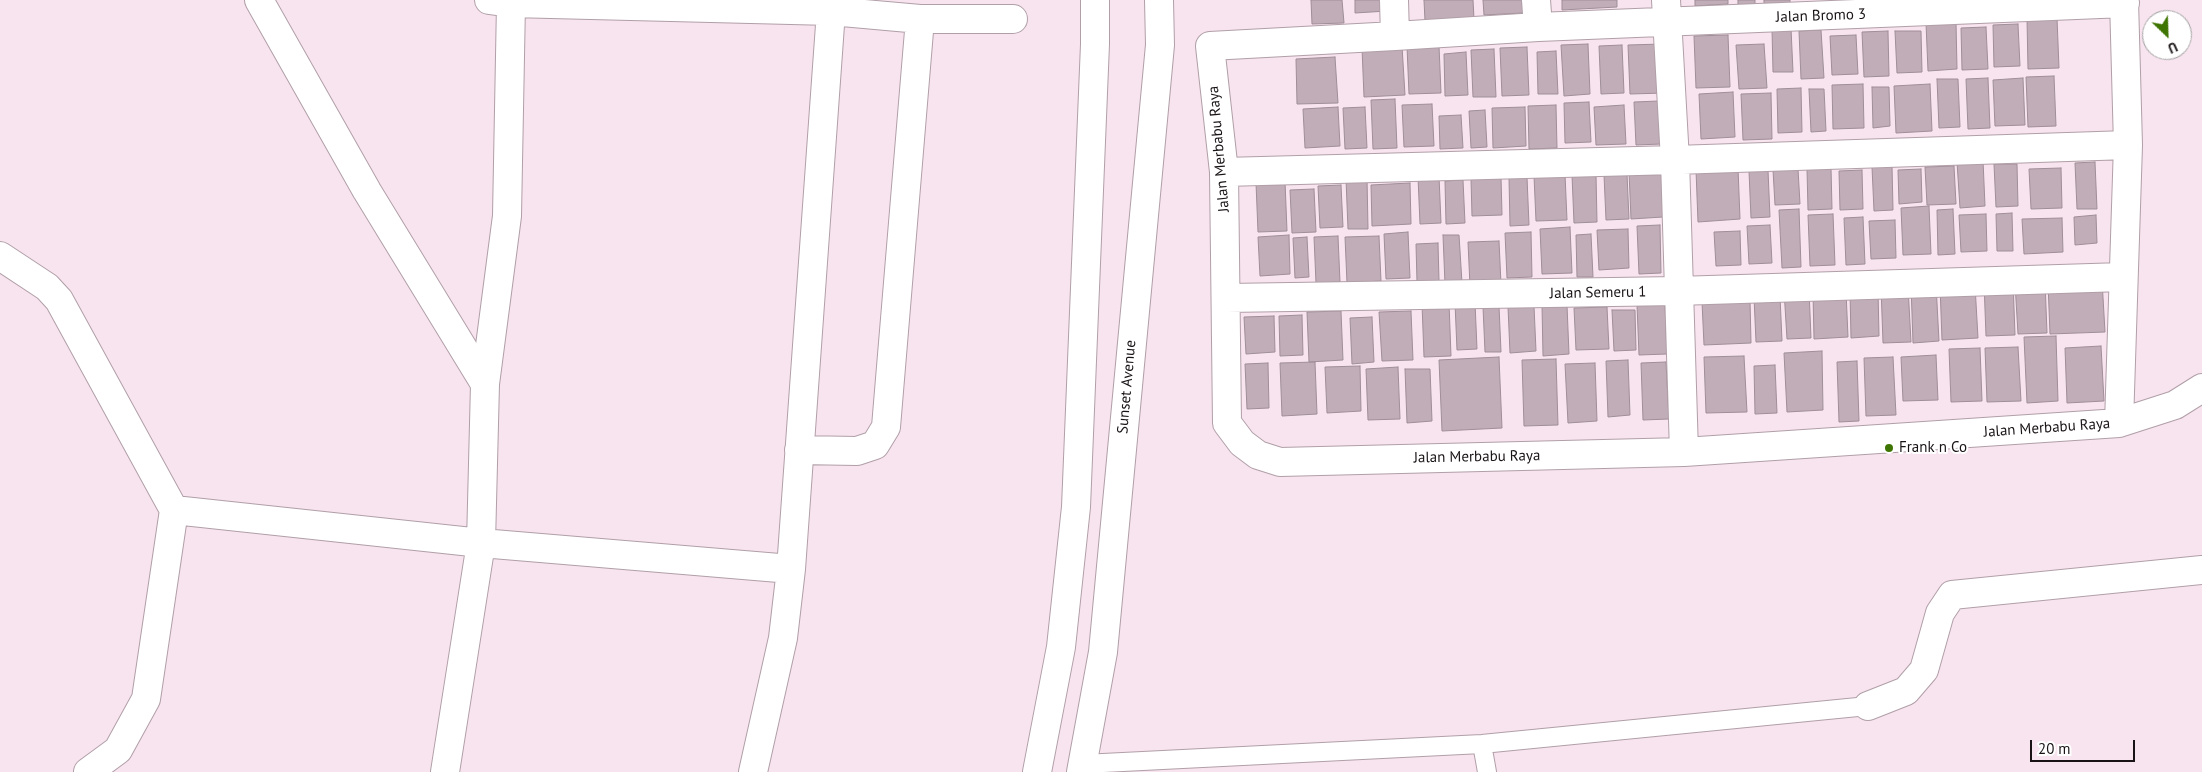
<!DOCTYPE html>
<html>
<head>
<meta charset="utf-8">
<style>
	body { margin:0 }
	#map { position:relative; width:2202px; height:772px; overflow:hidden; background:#f7e4ee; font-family:"PT Sans",sans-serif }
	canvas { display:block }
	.north { position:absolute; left:2142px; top:10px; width:50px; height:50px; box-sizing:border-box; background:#fff; border:1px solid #a3a1a2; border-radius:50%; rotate:156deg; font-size:14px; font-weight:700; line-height:20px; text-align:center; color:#191316 }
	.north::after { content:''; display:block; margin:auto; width:18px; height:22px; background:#3e7401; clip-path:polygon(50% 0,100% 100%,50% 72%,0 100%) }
	.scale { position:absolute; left:2030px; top:740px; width:105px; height:22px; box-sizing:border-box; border:2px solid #191316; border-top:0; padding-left:6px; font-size:15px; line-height:18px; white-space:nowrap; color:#191316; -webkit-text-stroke:4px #fff; paint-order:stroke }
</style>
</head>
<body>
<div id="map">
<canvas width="2202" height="772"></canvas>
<div class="north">U</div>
<div class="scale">20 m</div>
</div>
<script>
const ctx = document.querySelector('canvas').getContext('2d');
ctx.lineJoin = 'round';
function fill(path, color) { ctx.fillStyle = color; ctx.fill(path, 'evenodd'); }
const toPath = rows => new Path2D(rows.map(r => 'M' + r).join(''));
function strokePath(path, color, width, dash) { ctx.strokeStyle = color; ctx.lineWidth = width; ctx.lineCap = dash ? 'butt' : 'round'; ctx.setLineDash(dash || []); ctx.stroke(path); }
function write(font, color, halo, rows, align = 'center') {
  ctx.font = font + ' "PT Sans",sans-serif'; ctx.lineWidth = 4; ctx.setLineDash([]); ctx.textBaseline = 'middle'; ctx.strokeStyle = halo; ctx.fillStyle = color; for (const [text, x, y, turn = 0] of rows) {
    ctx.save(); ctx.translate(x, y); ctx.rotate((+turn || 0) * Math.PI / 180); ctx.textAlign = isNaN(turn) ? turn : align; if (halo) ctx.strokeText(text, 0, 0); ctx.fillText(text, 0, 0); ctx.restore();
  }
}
const building = toPath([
	[1311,0,1342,0,1344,23,1312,24,1311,0],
	[1355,0,1386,0,1387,11,1355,13,1355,0],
	[1424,0,1473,0,1474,19,1425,21,1424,0],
	[1483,0,1522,0,1523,13,1484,15,1483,0],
	[1562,0,1617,0,1617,7,1562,10,1562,0],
	[1695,0,1728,0,1728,4,1695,6,1695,0],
	[1738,0,1755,0,1755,7,1738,8,1738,0],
	[1764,0,1790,0,1790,3,1764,4,1764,0],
	[2057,18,2059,68,2028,69,2027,19,2057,18],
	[1956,22,1957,69,1928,71,1926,23,1956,22],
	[2018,24,2020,66,1994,67,1993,25,2018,24],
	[1986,27,1988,69,1962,70,1961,28,1986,27],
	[1791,28,1793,72,1773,72,1772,29,1791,28],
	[1821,30,1824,78,1801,79,1799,31,1821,30],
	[1888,31,1889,76,1864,77,1862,32,1888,31],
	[1895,31,1921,31,1922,72,1897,73,1895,31],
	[1728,35,1730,87,1696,88,1694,36,1728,35],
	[1856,35,1858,74,1832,75,1830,36,1856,35],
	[1588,44,1590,94,1564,96,1561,45,1588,44],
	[1662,44,1664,93,1630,94,1628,45,1662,44],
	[1764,44,1767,88,1739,89,1736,45,1764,44],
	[1622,45,1624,93,1601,94,1599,46,1622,45],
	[1402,46,1405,95,1364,97,1362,48,1402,46],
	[1407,46,1439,46,1441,93,1409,94,1407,46],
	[1527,47,1529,95,1502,96,1500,48,1527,47],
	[1494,49,1496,97,1473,97,1471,50,1494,49],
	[1556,51,1558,94,1538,94,1537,52,1556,51],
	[1466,52,1468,95,1445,96,1444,54,1466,52],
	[1335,57,1338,103,1297,104,1296,59,1335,57],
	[2054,76,2056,126,2028,127,2026,77,2054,76],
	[1988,78,1990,128,1968,129,1966,79,1988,78],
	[2023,78,2025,125,1995,126,1993,80,2023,78],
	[1937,79,1958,79,1960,127,1939,128,1937,79],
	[1863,84,1864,128,1833,129,1832,85,1863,84],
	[1930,84,1932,131,1896,133,1894,86,1930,84],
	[1872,87,1889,87,1890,126,1873,128,1872,87],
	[1801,88,1802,132,1778,133,1777,89,1801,88],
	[1809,89,1824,89,1826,131,1811,132,1809,89],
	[1733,92,1735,137,1701,139,1699,94,1733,92],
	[1771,93,1772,139,1743,140,1741,94,1771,93],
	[1395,99,1397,148,1373,149,1371,100,1395,99],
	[1659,101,1661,144,1636,145,1634,102,1659,101],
	[1589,102,1591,142,1565,143,1564,103,1589,102],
	[1432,104,1434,146,1404,147,1402,105,1432,104],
	[1556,105,1557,148,1529,149,1528,106,1556,105],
	[1624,105,1626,144,1596,145,1594,107,1624,105],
	[1338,107,1340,146,1305,148,1303,109,1338,107],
	[1365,107,1367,148,1345,149,1343,108,1365,107],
	[1525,107,1526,146,1493,148,1492,108,1525,107],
	[1485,110,1487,147,1471,148,1469,111,1485,110],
	[1461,115,1463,148,1440,149,1439,116,1461,115],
	[1983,160,1985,206,1960,208,1957,162,1983,160],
	[2095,162,2097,209,2077,209,2075,163,2095,162],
	[1994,164,2017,164,2018,206,1996,207,1994,164],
	[1892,166,1893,210,1874,211,1872,167,1892,166],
	[1954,166,1956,204,1927,205,1925,167,1954,166],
	[1738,168,1740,219,1698,222,1696,170,1738,168],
	[1831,168,1832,209,1808,210,1807,169,1831,168],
	[2061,168,2062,208,2031,209,2029,169,2061,168],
	[1798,169,1800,204,1775,205,1773,170,1798,169],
	[1921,169,1922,202,1899,204,1898,170,1921,169],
	[1768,170,1770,217,1751,218,1749,171,1768,170],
	[1862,170,1863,209,1840,210,1839,171,1862,170],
	[1662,171,1663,217,1631,219,1629,172,1662,171],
	[1565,174,1567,220,1536,221,1534,176,1565,174],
	[1596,174,1597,222,1574,223,1572,175,1596,174],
	[1627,174,1629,219,1606,220,1604,175,1627,174],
	[1439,176,1441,223,1420,224,1418,177,1439,176],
	[1501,177,1502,215,1472,216,1471,179,1501,177],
	[1527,177,1529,225,1510,226,1509,178,1527,177],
	[1367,178,1368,229,1348,229,1346,179,1367,178],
	[1463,180,1465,223,1446,224,1445,181,1463,180],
	[1285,181,1287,231,1258,232,1256,183,1285,181],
	[1410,183,1411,224,1372,226,1371,185,1410,183],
	[1341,185,1343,227,1320,228,1318,186,1341,185],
	[1314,189,1316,232,1292,233,1290,190,1314,189],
	[1929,206,1931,254,1903,255,1901,208,1929,206],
	[1799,209,1801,267,1782,268,1779,210,1799,209],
	[1953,209,1955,254,1938,255,1937,210,1953,209],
	[2012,213,2013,251,1997,251,1996,214,2012,213],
	[1833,214,1835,265,1810,266,1808,215,1833,214],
	[1986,214,1987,251,1961,252,1959,215,1986,214],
	[2096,215,2097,243,2075,245,2074,217,2096,215],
	[1863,217,1865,264,1846,265,1844,218,1863,217],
	[2062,218,2063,252,2024,254,2022,219,2062,218],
	[1895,220,1896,258,1871,259,1869,221,1895,220],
	[1660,225,1661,273,1639,274,1637,226,1660,225],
	[1770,225,1772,263,1749,264,1747,226,1770,225],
	[1570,227,1572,273,1542,274,1540,229,1570,227],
	[1628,229,1629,268,1599,270,1597,230,1628,229],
	[1740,231,1741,265,1716,266,1714,232,1740,231],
	[1408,232,1410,278,1386,279,1384,234,1408,232],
	[1531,232,1532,277,1507,278,1505,233,1531,232],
	[1591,234,1593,277,1577,277,1576,235,1591,234],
	[1289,235,1290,274,1260,276,1258,237,1289,235],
	[1443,235,1459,235,1462,283,1445,284,1443,235],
	[1338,236,1340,282,1316,283,1314,237,1338,236],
	[1379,236,1381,281,1347,283,1345,237,1379,236],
	[1307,237,1309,277,1295,278,1293,238,1307,237],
	[1499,241,1501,284,1470,286,1468,242,1499,241],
	[1438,243,1439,281,1417,282,1416,244,1438,243],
	[2102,280,2105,332,2050,334,2048,283,2102,280],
	[2013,281,2015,335,1986,336,1984,283,2013,281],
	[2045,281,2047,333,2018,334,2015,283,2045,281],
	[1936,284,1939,341,1913,343,1911,285,1936,284],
	[1975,285,1978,338,1942,340,1940,286,1975,285],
	[1908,286,1911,342,1883,343,1881,287,1908,286],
	[1809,289,1811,338,1787,339,1784,290,1809,289],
	[1846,291,1848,337,1814,339,1813,293,1846,291],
	[1878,291,1879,336,1851,338,1850,292,1878,291],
	[1780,296,1782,341,1756,342,1754,297,1780,296],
	[1750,300,1751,343,1704,345,1702,302,1750,300],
	[1475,302,1477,349,1457,350,1455,303,1475,302],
	[1449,303,1451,356,1424,357,1422,304,1449,303],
	[1665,304,1667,354,1639,355,1637,305,1665,304],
	[1567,305,1569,354,1543,356,1542,306,1567,305],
	[1499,306,1501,352,1485,352,1483,307,1499,306],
	[1534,306,1536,351,1510,353,1508,307,1534,306],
	[1607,307,1609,349,1576,350,1574,308,1607,307],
	[1612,310,1635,310,1636,350,1614,351,1612,310],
	[1341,311,1343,360,1309,362,1307,312,1341,311],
	[1411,311,1413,360,1382,361,1379,312,1411,311],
	[1302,315,1303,355,1280,356,1279,316,1302,315],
	[1274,316,1275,352,1246,354,1244,317,1274,316],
	[1372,317,1374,362,1352,364,1350,318,1372,317],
	[2056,336,2058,401,2027,403,2024,337,2056,336],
	[2101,346,2104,401,2067,403,2065,348,2101,346],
	[2018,347,2021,401,1987,402,1985,348,2018,347],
	[1980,348,1982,401,1951,402,1949,349,1980,348],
	[1822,351,1823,410,1787,412,1784,353,1822,351],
	[1936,355,1938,400,1903,401,1901,357,1936,355],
	[1744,356,1747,412,1706,413,1704,357,1744,356],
	[1499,357,1502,428,1442,431,1439,360,1499,357],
	[1893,357,1896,415,1866,416,1864,358,1893,357],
	[1556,359,1558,425,1524,426,1522,360,1556,359],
	[1628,360,1630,415,1608,417,1606,361,1628,360],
	[1857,361,1859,421,1839,422,1837,362,1857,361],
	[1315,362,1317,414,1282,416,1280,363,1315,362],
	[1666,362,1669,419,1643,420,1641,363,1666,362],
	[1268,363,1269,408,1247,409,1245,364,1268,363],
	[1595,363,1597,421,1568,423,1565,364,1595,363],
	[1775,365,1777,413,1755,414,1754,366,1775,365],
	[1360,366,1361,411,1327,413,1325,367,1360,366],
	[1398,367,1400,419,1368,420,1366,369,1398,367],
	[1405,369,1430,369,1432,421,1407,423,1405,369]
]);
fill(building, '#c0adb7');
strokePath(building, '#9f8d97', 1);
const service = toPath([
	[1482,744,1487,772],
	[1083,764,1482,744,1868,706]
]);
const minor = toPath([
	[259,0,367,191,485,384],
	[489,0,511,3,831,11,920,19,1013,19],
	[1394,0,1395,36,1538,27,2125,3],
	[1536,0,1538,27],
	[1666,0,1675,160,1684,452],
	[1395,36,1210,46,1224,172,1227,423,1242,443,1258,455,1280,462,1684,452,2119,423,2175,405,2202,388],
	[1224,172,1675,160,2128,145],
	[0,256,47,287,59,300,174,510,146,699,118,750,88,772],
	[1227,298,1677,291,2123,277],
	[2119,423,2128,145,2124,0],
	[799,450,857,451,875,445,886,427,920,19],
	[174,510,481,543,791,569],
	[1868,706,1906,691,1924,670,1940,613,1952,595,2202,570],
	[445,772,481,543,485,384,507,216,511,3],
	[753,772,783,638,791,569,831,11],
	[1037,772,1061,647,1076,507,1095,44,1095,0],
	[1081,772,1103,652,1160,45,1159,0]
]);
strokePath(service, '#b19fa8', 20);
strokePath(minor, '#b19fa8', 30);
strokePath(service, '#fff', 18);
strokePath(minor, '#fff', 28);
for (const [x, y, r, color] of [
	[1889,448,5,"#3e7401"]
]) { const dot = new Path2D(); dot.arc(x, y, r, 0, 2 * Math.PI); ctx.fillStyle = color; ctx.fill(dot); strokePath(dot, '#fff', 2); }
write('15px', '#191316', '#fff', [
	["Jalan Bromo 3",1821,16,-2],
	["Jalan Merbabu Raya",1219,149,-95],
	["Jalan Semeru 1",1598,293,-1],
	["Sunset Avenue",1127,387,-85],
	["Jalan Merbabu Raya",2047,428,-4],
	["Jalan Merbabu Raya",1477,457,-1]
]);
write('15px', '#191316', '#fff', [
	["Frank n Co",1899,448]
], 'left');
</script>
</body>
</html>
